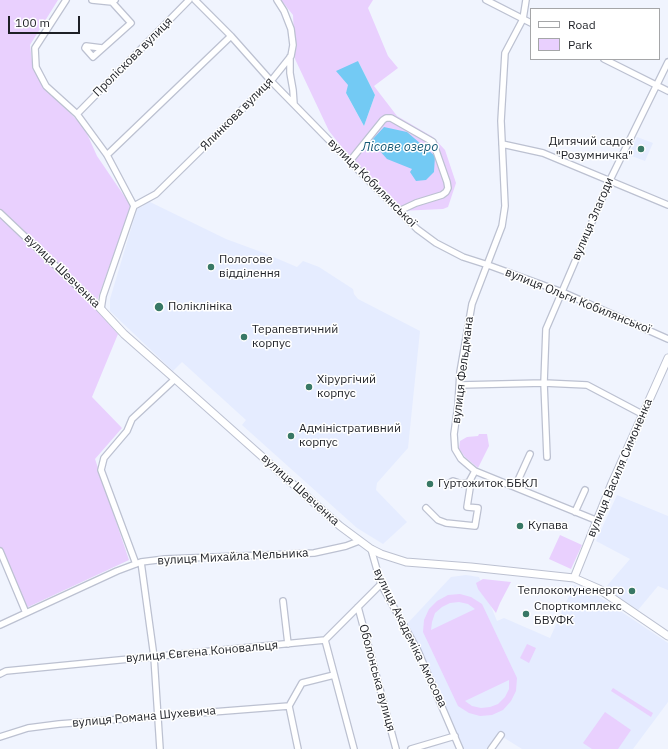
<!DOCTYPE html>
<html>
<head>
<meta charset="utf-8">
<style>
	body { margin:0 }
	#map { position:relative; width:668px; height:749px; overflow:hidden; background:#f0f4fe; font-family:"IBM Plex Sans",sans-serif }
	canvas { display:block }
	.legend { position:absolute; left:530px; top:8px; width:130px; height:52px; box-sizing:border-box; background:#fff; border:1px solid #a5a6a8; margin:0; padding:5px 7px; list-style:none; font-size:12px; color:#1e2026 }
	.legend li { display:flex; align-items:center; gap:8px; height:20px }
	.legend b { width:20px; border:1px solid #a5a6a8 }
	.scale { position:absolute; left:8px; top:16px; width:72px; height:18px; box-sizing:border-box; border:2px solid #1e2026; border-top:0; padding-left:5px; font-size:12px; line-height:14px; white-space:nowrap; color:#1e2026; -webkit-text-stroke:3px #fff; paint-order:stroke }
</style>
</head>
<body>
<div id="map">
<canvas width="668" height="749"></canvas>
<ul class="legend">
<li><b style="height:5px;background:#fff"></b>Road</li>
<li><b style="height:11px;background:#e9d0fe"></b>Park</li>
</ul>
<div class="scale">100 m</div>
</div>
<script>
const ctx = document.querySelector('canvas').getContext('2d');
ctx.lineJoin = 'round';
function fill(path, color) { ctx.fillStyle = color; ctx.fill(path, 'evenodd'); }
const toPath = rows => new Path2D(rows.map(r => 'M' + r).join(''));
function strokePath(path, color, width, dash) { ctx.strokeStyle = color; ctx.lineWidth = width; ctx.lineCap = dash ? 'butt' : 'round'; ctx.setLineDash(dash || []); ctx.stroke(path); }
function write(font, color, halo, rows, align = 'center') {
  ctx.font = font + ' "IBM Plex Sans",sans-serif'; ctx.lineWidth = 3; ctx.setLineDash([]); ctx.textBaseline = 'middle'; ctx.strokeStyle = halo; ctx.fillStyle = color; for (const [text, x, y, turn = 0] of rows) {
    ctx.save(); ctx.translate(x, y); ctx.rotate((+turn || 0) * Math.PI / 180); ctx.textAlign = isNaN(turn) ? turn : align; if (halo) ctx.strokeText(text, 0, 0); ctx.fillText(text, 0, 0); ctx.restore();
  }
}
fill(toPath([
	[637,137,653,143,645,161,629,155],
	[148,201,226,239,264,253,297,267,303,261,319,267,353,289,354,294,358,299,420,331,408,448,377,483,376,490,407,522,383,544,357,528,242,425,246,420,182,362,173,371,110,311,110,299,137,209,143,206],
	[617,495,668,516,668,590,658,586,638,610,605,588,630,559,596,541],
	[466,575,479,577,497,621,504,618,550,638,574,585,595,594,668,643,668,702,633,749,522,749,498,734,488,749,462,749,406,625,451,577]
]), '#e5ecff');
fill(toPath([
	[0,0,58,0,30,45,33,69,44,87,84,127,97,156,131,206,97,301,92,305,118,334,92,397,122,428,95,459,129,560,26,608,0,549],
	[281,0,373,0,368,8,388,56,398,68,374,86,397,116,433,137,445,150,456,183,448,207,443,209,399,211,367,179,329,131,295,59,293,15],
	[358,61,375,95,364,126,346,93],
	[479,434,487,434,489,446,478,468,465,457,459,449,460,441,467,437,478,436],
	[560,535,582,545,571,569,549,559],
	[483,579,511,582,500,603,496,613,478,589,476,583],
	[460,594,471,597,482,604,517,678,516,691,511,701,503,710,492,715,480,716,469,713,458,706,423,632,424,620,429,609,437,601,448,595],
	[459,602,468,604,475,609,431,630,432,622,435,613,442,607,450,603],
	[509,680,509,689,505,697,498,704,490,707,481,708,472,706,465,701],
	[527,644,536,648,529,663,520,658],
	[613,688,653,713,651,717,611,691],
	[605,712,631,730,618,749,592,749,583,743]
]), '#e9d0fe');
fill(toPath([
	[358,61,375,95,364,126,346,93,348,85,336,71],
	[384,127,407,132,435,156,434,172,426,180,416,181,410,172,412,169,387,159,371,141]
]), '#73caf4');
const street = toPath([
	[66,0,35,48,36,67,46,86,77,114,107,155,134,206],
	[92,0,112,2,115,0],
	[195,0,231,36,271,81,367,179,417,229,436,243,463,257,488,265,562,292,668,339],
	[486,0,531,23],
	[526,0,523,19,505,53,501,121,505,206,502,226,472,304,460,372,458,405,454,434,455,449,461,459,475,471,598,521],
	[102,48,86,46,85,48,93,57,131,23,112,2],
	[290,57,290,73,293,90,294,104],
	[604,59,668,91],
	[77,114,189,0],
	[502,144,543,153,668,205],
	[107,155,231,36],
	[350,161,383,120,386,118,391,118,433,142,447,182,448,188,446,192,442,195,416,203,399,211],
	[134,206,156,194,271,81,291,56,293,45,291,29,284,11,277,0],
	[0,213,99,307],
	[101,309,103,296,134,206],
	[460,385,544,383,587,385,642,414],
	[547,457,544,383,546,329,610,180,668,62],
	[448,484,453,481,462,484,469,482,475,471],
	[515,487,530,454],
	[426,508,438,520,446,523,475,526,478,508,467,507,470,488,469,482],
	[575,512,585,490],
	[371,549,381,584,418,651,460,749],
	[0,551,26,613],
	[141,562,154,657,160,749],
	[136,564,101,470,104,458,127,431,132,419,175,379],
	[283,601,288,644],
	[358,607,396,749],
	[0,625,117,571,141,562,165,559,314,553,346,546,359,541],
	[325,640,354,749],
	[0,674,6,671,325,640,381,584],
	[0,737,28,728,59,724,289,706],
	[298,749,289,706,302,683,334,675],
	[411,749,455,736],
	[491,749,501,735]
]);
const secondary = toPath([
	[99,307,124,334,149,356,175,379,340,526,371,549,381,554,406,562,471,567,574,578,599,589,668,636],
	[574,578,612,483,668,358]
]);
strokePath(street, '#bcc1d1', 8);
strokePath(secondary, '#bcc1d1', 9);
strokePath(street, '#fff', 5.5);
strokePath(secondary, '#fff', 7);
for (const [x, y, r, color] of [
	[641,149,4,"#387865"],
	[211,267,4,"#387865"],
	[159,307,5,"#387865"],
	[244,337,4,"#387865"],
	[309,387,4,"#387865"],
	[291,436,4,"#387865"],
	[430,484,4,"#387865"],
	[520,526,4,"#387865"],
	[632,591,4,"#387865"],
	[526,614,4,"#387865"]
]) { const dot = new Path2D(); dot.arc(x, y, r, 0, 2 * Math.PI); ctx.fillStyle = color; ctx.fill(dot); strokePath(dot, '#fff', 1.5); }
write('12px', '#1e2026', '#fff', [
	["Проліскова вулиця",133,57,-45],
	["Ялинкова вулиця",237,114,-45],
	["вулиця Кобилянської",372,183,45],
	["вулиця Злагоди",593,219,-67],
	["вулиця Шевченка",62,271,44],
	["вулиця Ольги Кобилянської",578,301,22],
	["вулиця Фельдмана",463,370,-83],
	["вулиця Василя Симоненка",620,468,-67],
	["вулиця Шевченка",300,490,42],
	["вулиця Михайла Мельника",233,557,-3],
	["вулиця Академіка Амосова",410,638,64],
	["вулиця Євгена Коновальця",202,652,-5],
	["Оболонська вулиця",377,678,75],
	["вулиця Романа Шухевича",144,717,-5]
]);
write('12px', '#1e2026', '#fff', [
	["Дитячий садок",633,142,"right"],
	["\"Розумничка\"",633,156,"right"],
	["Пологове",219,260],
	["відділення",219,274],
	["Поліклініка",168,307],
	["Терапевтичний",252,330],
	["корпус",252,344],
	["Хірургічий",317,380],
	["корпус",317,394],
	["Адміністративний",299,429],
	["корпус",299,443],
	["Гуртожиток ББКЛ",438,484],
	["Купава",528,526],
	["Теплокомуненерго",624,591,"right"],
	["Спорткомплекс",534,607],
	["БВУФК",534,621]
], 'left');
write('italic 13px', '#175b77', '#fff', [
	["Лісове озеро",400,147]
]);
</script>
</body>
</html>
